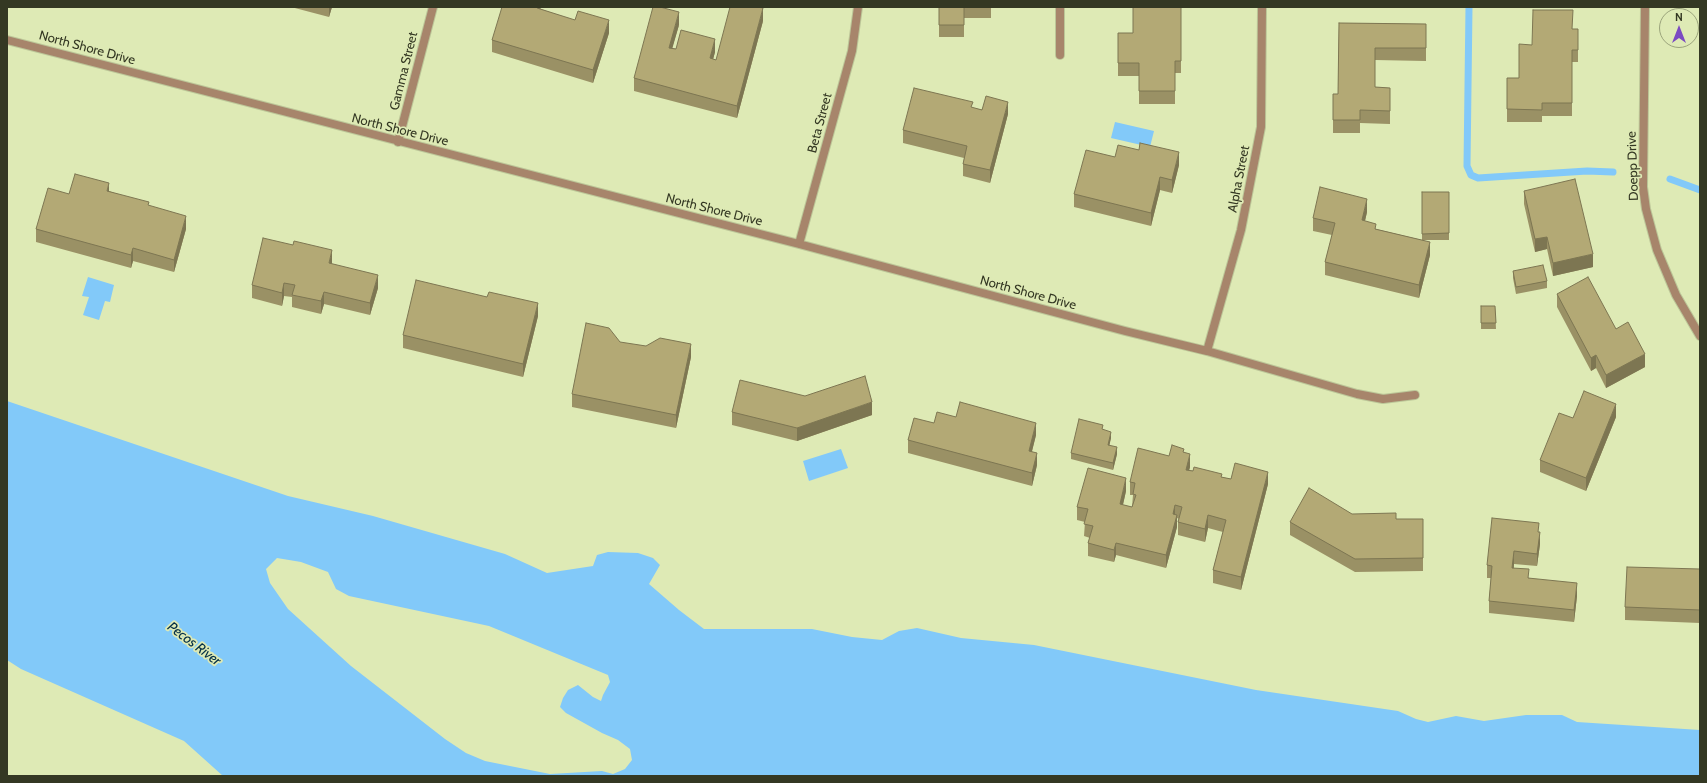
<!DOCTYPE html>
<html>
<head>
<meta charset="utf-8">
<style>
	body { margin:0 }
	#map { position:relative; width:1707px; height:783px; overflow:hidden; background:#deeab5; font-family:Cabin,sans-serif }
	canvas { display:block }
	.frame { position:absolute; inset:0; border:8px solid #343823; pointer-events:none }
	.north { position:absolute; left:1659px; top:8px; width:40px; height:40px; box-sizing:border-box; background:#deeab5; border:1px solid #9aa37b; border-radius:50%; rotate:0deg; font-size:11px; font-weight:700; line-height:16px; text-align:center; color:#343823 }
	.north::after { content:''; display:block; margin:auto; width:14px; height:18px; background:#7b4ac2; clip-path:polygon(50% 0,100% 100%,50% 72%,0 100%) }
</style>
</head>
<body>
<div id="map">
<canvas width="1707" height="783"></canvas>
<div class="frame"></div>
<div class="north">N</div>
</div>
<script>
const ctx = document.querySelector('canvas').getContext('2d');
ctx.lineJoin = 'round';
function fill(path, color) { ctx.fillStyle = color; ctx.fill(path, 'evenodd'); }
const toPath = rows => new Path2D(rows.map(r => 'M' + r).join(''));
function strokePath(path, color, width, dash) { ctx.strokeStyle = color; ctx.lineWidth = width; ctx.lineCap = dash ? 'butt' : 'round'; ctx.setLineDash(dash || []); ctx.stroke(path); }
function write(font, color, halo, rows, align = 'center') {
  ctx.font = font + ' Cabin,sans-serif'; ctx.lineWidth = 3.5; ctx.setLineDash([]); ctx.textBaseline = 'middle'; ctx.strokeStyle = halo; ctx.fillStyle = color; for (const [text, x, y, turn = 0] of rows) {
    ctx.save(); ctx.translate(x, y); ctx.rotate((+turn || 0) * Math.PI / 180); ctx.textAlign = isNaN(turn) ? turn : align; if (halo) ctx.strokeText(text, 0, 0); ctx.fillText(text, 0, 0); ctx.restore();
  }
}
fill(toPath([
	[1115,122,1154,131,1150,147,1111,138],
	[88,277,114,285,110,302,105,301,99,320,83,315,89,297,82,296],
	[7,401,288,496,373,516,505,554,547,573,593,566,597,555,608,552,638,553,653,558,660,565,649,584,679,610,704,629,812,629,852,637,882,640,899,631,917,628,961,638,1034,645,1256,690,1398,711,1416,719,1428,722,1456,716,1484,721,1526,715,1562,715,1577,722,1700,730,1700,776,223,776,184,741,21,669,7,660],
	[277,558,301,562,328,572,336,589,349,596,489,626,608,675,610,682,603,695,601,701,593,697,578,685,568,690,563,698,560,707,566,713,602,733,618,740,630,749,632,760,625,769,613,774,602,771,550,774,485,761,466,753,445,739,351,666,288,609,270,583,266,569],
	[841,449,848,468,809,481,803,461]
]), '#82c9f9');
strokePath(toPath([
	[1469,7,1467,166,1471,175,1478,178,1587,171,1613,172],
	[1670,179,1700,190]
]), '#82c9f9', 7);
const service = toPath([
	[1060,7,1060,55]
]);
const minor = toPath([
	[1645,7,1643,187,1646,209,1657,250,1676,295,1700,336],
	[7,40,799,244,1125,331,1207,351,1357,394,1383,399,1415,395],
	[398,142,433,7],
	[799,244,852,51,858,7],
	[1207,351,1241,230,1261,127,1262,7]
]);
strokePath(service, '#bcc698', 10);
strokePath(minor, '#bcc698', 10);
strokePath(service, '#a7856b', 8);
strokePath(minor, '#a7856b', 8);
fill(toPath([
	[291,7,332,7,329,17],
	[939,7,991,7,991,18,964,18,964,37,939,37],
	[1181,7,1181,73,1175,73,1175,104,1139,104,1139,76,1118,76,1118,33,1133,33],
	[541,9,609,33,593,83,492,52,492,40],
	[763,21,737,118,634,91,634,78,679,25,672,48,676,49,715,52,713,59,716,60],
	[1339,23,1426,24,1426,61,1375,60,1375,87,1390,88,1390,124,1360,123,1360,133,1333,133,1333,94,1338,94],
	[1572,29,1578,29,1578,62,1572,62,1572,116,1542,116,1542,122,1507,122,1507,78,1519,78,1532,45],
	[973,108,1008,114,990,183,963,176,963,164,964,158,903,143,903,130],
	[1115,157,1179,165,1172,193,1160,190,1151,226,1074,207,1074,194],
	[109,191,149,206,186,229,174,272,133,261,131,268,36,242,36,229,69,194],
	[1524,191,1593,267,1553,276,1547,249,1535,252,1524,204],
	[1422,192,1449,192,1449,240,1424,240,1430,255,1419,298,1325,275,1325,262,1332,235,1313,231,1313,218,1367,212,1365,221,1376,229,1422,240],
	[332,264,378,288,370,315,324,304,321,314,292,307,292,297,284,296,282,306,252,298,252,285],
	[1513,271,1547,281,1547,288,1516,294,1513,278],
	[1557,294,1616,329,1645,367,1606,388,1596,368,1591,371,1557,307],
	[487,297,538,316,523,377,403,348,403,335],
	[1481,306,1495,306,1496,329,1481,329],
	[691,357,676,428,572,407,572,394],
	[805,396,872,415,797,441,732,425,732,412],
	[1616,417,1586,491,1540,472,1540,460,1573,418],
	[934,423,1036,435,1032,451,1037,465,1032,486,908,453,908,440],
	[1103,430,1111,438,1109,445,1117,454,1113,470,1071,459,1071,453],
	[1184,452,1190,467,1189,470,1231,479,1268,484,1241,590,1213,583,1213,570,1223,532,1208,528,1205,542,1178,535,1178,522,1179,519,1177,518,1177,527,1166,568,1116,555,1114,562,1088,556,1088,543,1090,538,1084,536,1085,522,1077,520,1077,507,1126,491,1123,505,1132,507,1133,495,1130,495,1130,482,1169,456],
	[1352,514,1396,519,1423,519,1423,571,1355,572,1290,535,1290,522],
	[1539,532,1540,544,1537,566,1514,564,1514,568,1529,578,1577,596,1574,622,1489,613,1489,601,1491,578,1487,578,1487,565],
	[1700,569,1700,623,1625,620,1625,607]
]), '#9a9165');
fill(toPath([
	[329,7,332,7,329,17],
	[538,7,541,7,537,21],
	[763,8,763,21,737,118,737,106],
	[679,12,679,25,669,60,669,48],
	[609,20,609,33,593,83,593,70],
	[715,39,715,52,710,71,710,58],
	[1008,102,1008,114,990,183,990,170],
	[1179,152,1179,165,1172,193,1172,180],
	[1160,177,1160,190,1151,226,1151,213],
	[109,183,109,196,107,191],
	[1367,199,1367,212,1362,233,1362,220],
	[186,216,186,229,174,272,174,260],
	[1547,237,1547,249,1535,252,1535,239],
	[1430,242,1430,255,1419,298,1419,285],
	[133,248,133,261,131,268,131,255],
	[332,250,332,263,329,276,329,263],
	[1593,254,1593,267,1553,276,1553,263],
	[378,275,378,288,370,315,370,303],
	[284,283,284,296,282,306,282,293],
	[324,292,324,304,321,314,321,301],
	[538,303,538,316,523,377,523,364],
	[691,344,691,357,676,428,676,415],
	[1645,354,1645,367,1606,388,1606,375],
	[1596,355,1596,368,1591,371,1591,358],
	[872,402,872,415,797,441,797,428],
	[1616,404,1616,417,1586,491,1586,478],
	[1036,423,1036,435,1029,463,1029,451],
	[1111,432,1111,438,1108,452,1108,445],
	[1117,447,1117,454,1113,470,1113,463],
	[1037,453,1037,465,1032,486,1032,473],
	[1190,454,1190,467,1186,482,1186,470],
	[1268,472,1268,484,1241,590,1241,577],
	[1126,478,1126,491,1120,517,1120,504],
	[1175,505,1175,518,1173,514],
	[1177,515,1177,527,1166,568,1166,555],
	[1208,515,1208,528,1205,542,1205,529],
	[1540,532,1540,544,1537,566,1537,554],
	[1116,543,1116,555,1114,562,1114,550],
	[1514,551,1514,564,1512,581,1512,568],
	[1577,583,1577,596,1574,622,1574,610]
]), '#7d7652');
const building = toPath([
	[502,7,538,7,537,8,575,20,578,11,609,20,593,70,492,40,502,7],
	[653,7,660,7,679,12,669,48,676,49,681,30,715,39,710,58,716,60,730,7,759,7,763,8,737,106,634,78,653,7],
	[939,7,964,7,964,25,939,25,939,7],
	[1133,7,1181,7,1181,61,1175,61,1175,91,1139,91,1139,63,1118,63,1118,33,1133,33,1133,7],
	[1533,10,1573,10,1572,29,1578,29,1578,50,1572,50,1572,103,1542,103,1542,110,1507,109,1507,78,1519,78,1519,44,1532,45,1533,10],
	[1339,23,1426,24,1426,48,1375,48,1375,87,1390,88,1390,111,1360,110,1360,120,1333,120,1333,94,1338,94,1339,23],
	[914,88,973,102,971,107,982,110,986,96,1008,102,990,170,963,164,967,146,903,130,914,88],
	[1140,143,1179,152,1172,180,1160,177,1151,213,1074,194,1086,150,1115,157,1118,145,1139,150,1140,143],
	[75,174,109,183,107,191,149,202,148,205,186,216,174,260,133,248,131,255,36,229,48,188,69,194,75,174],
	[1575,179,1593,254,1553,263,1547,237,1535,239,1524,191,1575,179],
	[1320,187,1367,199,1362,220,1376,224,1375,229,1430,242,1419,285,1325,262,1335,223,1313,218,1320,187],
	[1422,192,1449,192,1449,233,1422,234,1422,192],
	[263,238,293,245,294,241,332,250,329,263,378,275,370,303,324,292,321,301,292,295,295,285,284,283,282,293,252,285,263,238],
	[1543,265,1547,281,1516,287,1513,271,1543,265],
	[1588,277,1616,329,1628,322,1645,354,1606,375,1596,355,1591,358,1557,294,1588,277],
	[416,280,487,297,489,292,538,303,523,364,403,335,416,280],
	[1481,306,1495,306,1496,323,1481,323,1481,306],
	[586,323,609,328,620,342,646,346,660,338,691,344,676,415,572,394,586,323],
	[865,376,872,402,797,428,732,412,740,380,805,396,865,376],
	[1584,391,1616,404,1586,478,1540,460,1559,413,1573,418,1584,391],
	[960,402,1036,423,1029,451,1037,453,1032,473,908,440,914,418,934,423,937,412,956,417,960,402],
	[1079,419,1103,425,1102,429,1111,432,1108,445,1117,447,1113,463,1071,453,1079,419],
	[1172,445,1184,449,1183,452,1190,454,1186,470,1193,471,1194,467,1222,474,1221,477,1231,479,1235,463,1268,472,1241,577,1213,570,1226,520,1208,515,1205,529,1178,522,1182,507,1175,505,1173,514,1177,515,1166,555,1116,543,1114,550,1088,543,1093,526,1084,524,1088,509,1077,507,1088,468,1126,478,1120,504,1132,507,1136,495,1133,494,1135,483,1130,482,1138,448,1169,456,1172,445],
	[1309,488,1352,514,1396,513,1396,519,1423,519,1423,558,1355,559,1290,522,1309,488],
	[1492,518,1539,523,1538,532,1540,532,1537,554,1514,551,1512,568,1529,569,1528,578,1577,583,1574,610,1489,601,1492,566,1487,565,1492,518],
	[1627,567,1700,569,1700,610,1625,607,1627,567]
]);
fill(building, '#b3a975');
strokePath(building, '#7d7652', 1);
write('13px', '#343823', '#deeab5', [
	["North Shore Drive",87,48,15],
	["Gamma Street",404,71,-76],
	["Beta Street",820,123,-75],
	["North Shore Drive",400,130,14],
	["Doepp Drive",1633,166,-92],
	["Alpha Street",1239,179,-79],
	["North Shore Drive",714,210,14],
	["North Shore Drive",1028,293,15]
]);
write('italic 14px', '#042f46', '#deeab5', [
	["Pecos River",194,644,37]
]);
</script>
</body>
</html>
